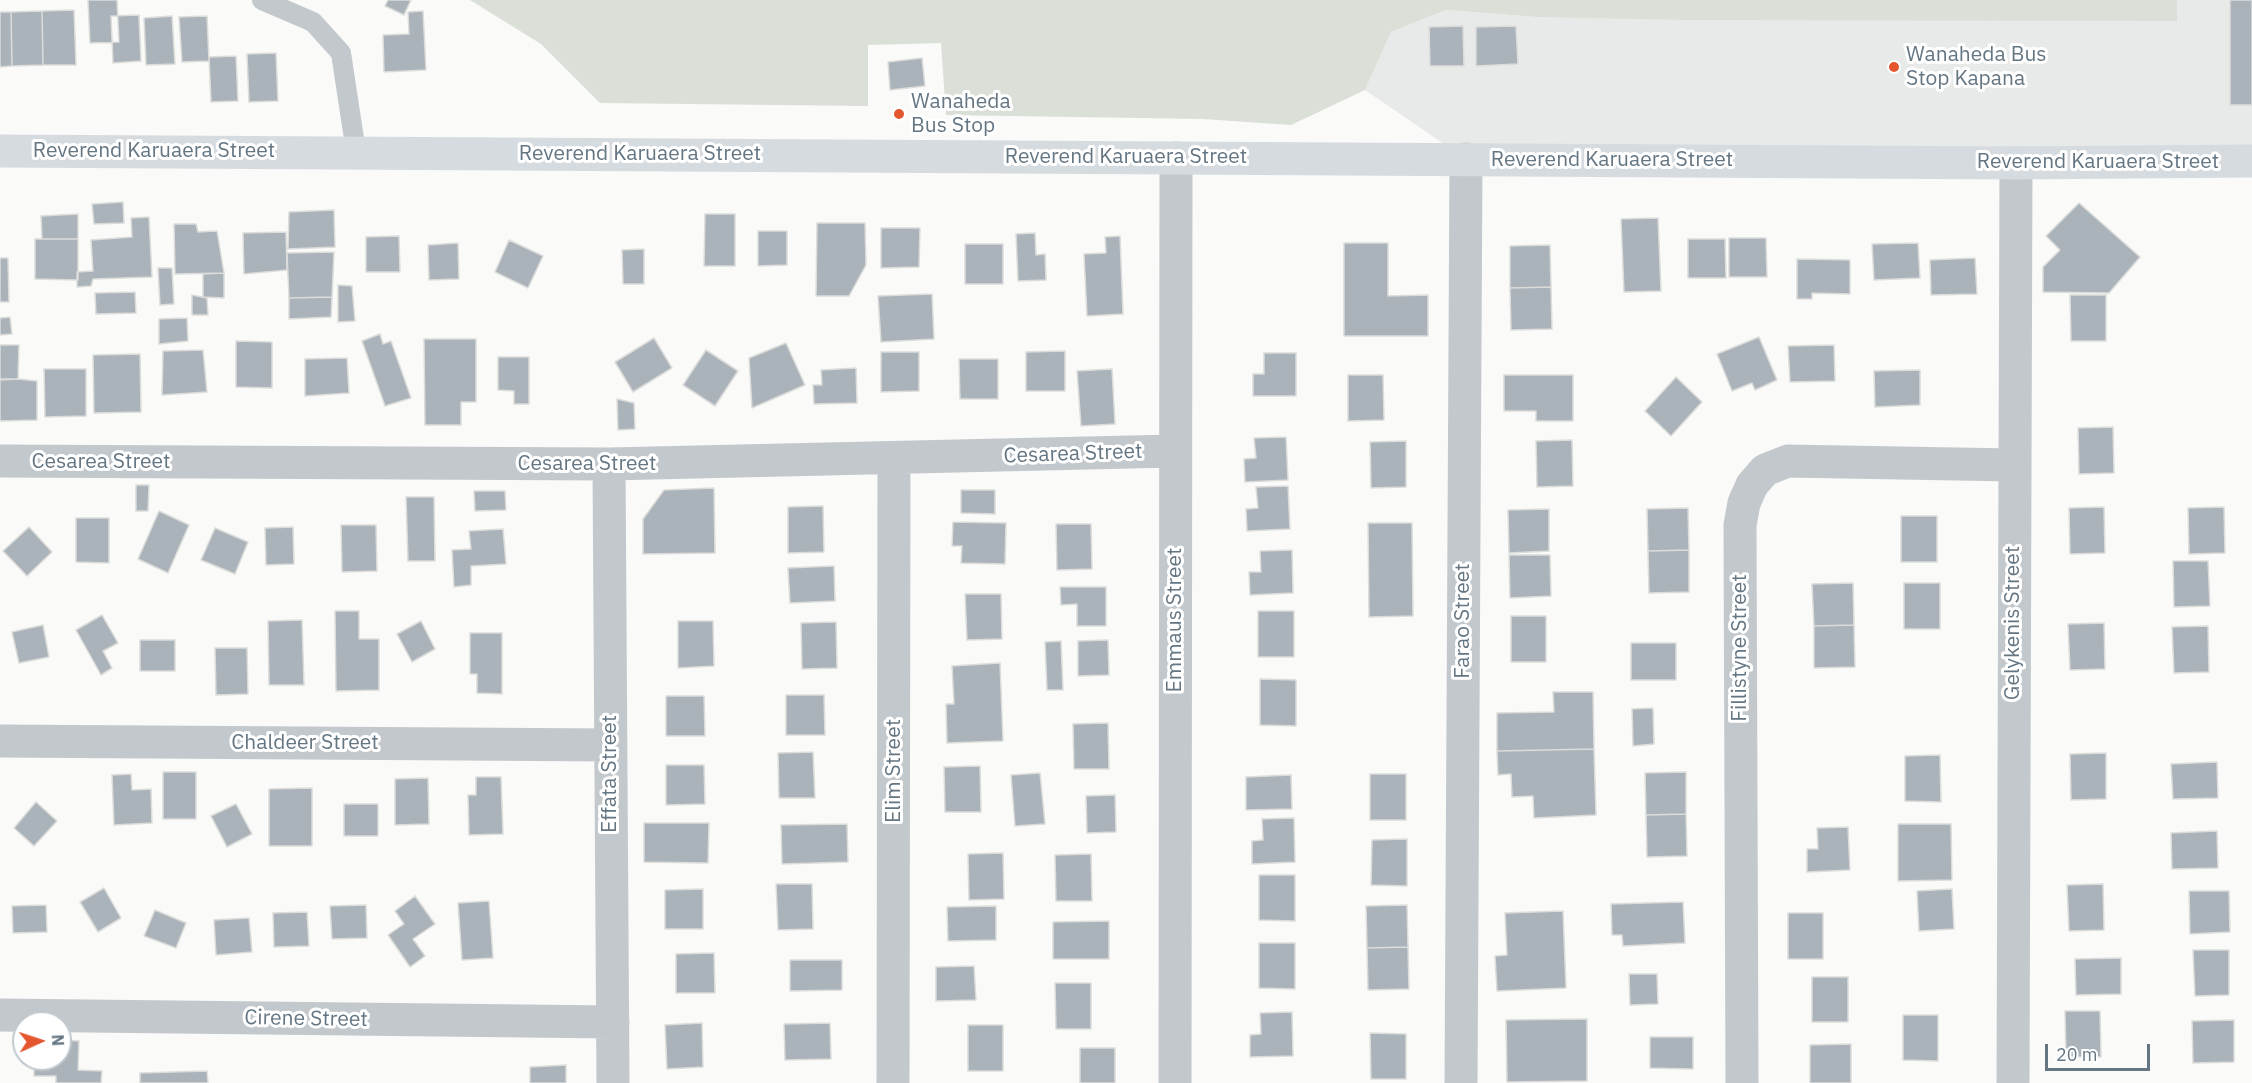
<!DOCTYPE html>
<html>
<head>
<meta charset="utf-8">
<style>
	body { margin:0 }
	#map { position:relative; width:2252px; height:1083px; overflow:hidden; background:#fafaf8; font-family:"IBM Plex Sans",sans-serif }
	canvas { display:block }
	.north { position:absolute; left:12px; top:1011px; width:60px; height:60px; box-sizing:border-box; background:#fff; border:2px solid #c1c8cd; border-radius:50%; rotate:87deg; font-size:16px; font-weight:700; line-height:24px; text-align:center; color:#657683 }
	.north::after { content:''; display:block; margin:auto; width:21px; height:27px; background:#e4572e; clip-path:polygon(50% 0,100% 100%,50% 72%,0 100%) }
	.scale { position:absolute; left:2045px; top:1044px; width:105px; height:27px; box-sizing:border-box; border:3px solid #657683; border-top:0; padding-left:8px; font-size:18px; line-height:21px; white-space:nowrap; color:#657683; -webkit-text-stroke:4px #fff; paint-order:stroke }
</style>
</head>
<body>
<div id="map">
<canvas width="2252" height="1083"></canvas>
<div class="north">N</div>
<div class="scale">20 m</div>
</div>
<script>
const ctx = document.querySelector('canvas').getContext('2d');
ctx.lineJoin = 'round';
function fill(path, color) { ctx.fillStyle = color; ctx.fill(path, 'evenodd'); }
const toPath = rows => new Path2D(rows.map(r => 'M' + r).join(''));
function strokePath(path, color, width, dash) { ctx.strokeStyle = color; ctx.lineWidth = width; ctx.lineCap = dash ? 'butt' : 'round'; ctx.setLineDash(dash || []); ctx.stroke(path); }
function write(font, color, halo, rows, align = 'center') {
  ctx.font = font + ' "IBM Plex Sans",sans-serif'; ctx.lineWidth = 6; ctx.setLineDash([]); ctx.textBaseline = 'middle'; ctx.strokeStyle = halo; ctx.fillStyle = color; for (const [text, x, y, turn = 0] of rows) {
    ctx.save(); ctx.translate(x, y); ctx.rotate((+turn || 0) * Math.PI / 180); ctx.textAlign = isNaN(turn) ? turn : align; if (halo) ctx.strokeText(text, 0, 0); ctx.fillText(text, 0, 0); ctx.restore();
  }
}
fill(toPath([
	[2177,0,2252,0,2252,161,1466,159,1365,90,1391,32,1446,10,1537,17,2176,21]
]), '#e8e9e9');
fill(toPath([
	[470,0,2177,0,2177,21,1691,20,1537,17,1446,10,1391,32,1365,90,1291,125,1203,119,946,115,941,43,868,45,868,106,600,103,541,44]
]), '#dadfd7');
const building = toPath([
	[88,0,117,0,119,42,90,43,88,0],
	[388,0,411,0,404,15,385,6,388,0],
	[2230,0,2252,0,2252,105,2230,105,2230,0],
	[74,10,76,65,43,65,42,11,74,10],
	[42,11,43,65,12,66,11,12,42,11],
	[423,11,426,70,384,72,383,35,409,34,408,12,423,11],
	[0,12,11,12,12,66,0,67,0,12],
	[139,15,141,61,113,63,111,16,139,15],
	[172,16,175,64,146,65,144,18,172,16],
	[207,16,209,61,182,62,179,17,207,16],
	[1463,26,1464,66,1430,66,1429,27,1463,26],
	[1516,26,1518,64,1476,66,1476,27,1516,26],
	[276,53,278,101,249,102,247,54,276,53],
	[236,56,238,101,211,102,209,57,236,56],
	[922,58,925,86,890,90,888,62,922,58],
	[123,202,124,223,94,224,92,204,123,202],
	[2079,203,2140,257,2109,293,2043,292,2043,267,2060,250,2046,236,2079,203],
	[334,210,335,247,288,249,289,212,334,210],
	[78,214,78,239,42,239,41,216,78,214],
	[705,214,735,214,735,266,704,266,705,214],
	[149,217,152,277,93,279,91,286,77,287,77,272,93,271,91,240,132,237,131,218,149,217],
	[1658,218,1661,291,1624,292,1621,219,1658,218],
	[817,223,865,223,866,265,849,296,816,296,817,223],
	[174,224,196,224,198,232,217,231,224,273,175,274,174,224],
	[881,228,920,228,919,267,881,268,881,228],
	[758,231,787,231,787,265,758,266,758,231],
	[286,232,287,270,244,274,243,233,286,232],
	[1035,233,1036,255,1045,254,1046,280,1018,281,1016,234,1035,233],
	[399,236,400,272,366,272,366,237,399,236],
	[1120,236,1123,314,1087,316,1084,254,1106,253,1105,237,1120,236],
	[1729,238,1766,238,1767,277,1729,277,1729,238],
	[35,239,78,239,78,280,35,279,35,239],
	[1688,239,1725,239,1726,278,1688,278,1688,239],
	[509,240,543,256,528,288,495,272,509,240],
	[458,243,459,279,429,280,428,245,458,243],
	[1344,243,1388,243,1388,296,1428,295,1428,336,1344,336,1344,243],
	[1918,243,1920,278,1874,280,1872,244,1918,243],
	[965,244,1003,244,1003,284,965,284,965,244],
	[1550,245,1551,287,1510,288,1510,246,1550,245],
	[644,249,644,284,623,284,622,250,644,249],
	[334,252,332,297,289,298,287,253,334,252],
	[0,258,8,258,9,302,0,302,0,258],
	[1975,258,1977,294,1931,295,1930,260,1975,258],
	[1797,259,1850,260,1850,294,1812,293,1812,299,1797,299,1797,259],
	[158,268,172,268,174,304,160,305,158,268],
	[224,273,224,298,203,297,203,274,224,273],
	[338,285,352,286,355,321,338,322,338,285],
	[1551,287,1552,329,1511,330,1510,288,1551,287],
	[135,292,136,313,96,314,95,293,135,292],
	[932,294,934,339,881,342,878,296,932,294],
	[192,295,207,298,208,315,192,315,192,295],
	[2070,295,2106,295,2106,341,2071,341,2070,295],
	[332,297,331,317,289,319,289,298,332,297],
	[10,317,12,334,0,335,0,318,10,317],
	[187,318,188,341,159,344,159,319,187,318],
	[380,334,383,344,391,341,411,398,385,406,362,341,380,334],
	[1759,337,1777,380,1755,390,1752,383,1732,391,1717,354,1759,337],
	[654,338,672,368,633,392,615,362,654,338],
	[424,339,476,339,476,402,461,402,461,425,425,425,424,339],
	[236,341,272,342,272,388,236,387,236,341],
	[786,343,805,385,752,408,749,358,786,343],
	[0,345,19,345,18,379,0,379,0,345],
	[1834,345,1835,381,1790,382,1788,346,1834,345],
	[203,350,207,392,162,395,163,351,203,350],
	[706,350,738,371,715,406,683,385,706,350],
	[1065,351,1065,391,1026,391,1026,352,1065,351],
	[881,352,919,352,919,391,881,392,881,352],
	[1264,353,1296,353,1296,396,1253,396,1253,374,1264,374,1264,353],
	[140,354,141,412,94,413,93,355,140,354],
	[498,357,529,357,529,404,514,404,514,391,498,390,498,357],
	[347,358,349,393,305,396,305,359,347,358],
	[959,359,998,359,998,399,960,399,959,359],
	[856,368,857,403,814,404,813,385,822,385,821,370,856,368],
	[44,369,86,369,86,416,45,417,44,369],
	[1112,369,1115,424,1081,426,1077,371,1112,369],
	[1920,370,1920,405,1875,407,1874,371,1920,370],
	[1348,375,1383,375,1384,420,1348,421,1348,375],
	[1504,375,1573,375,1573,421,1536,421,1536,411,1504,411,1504,375],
	[1676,377,1702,402,1671,436,1645,411,1676,377],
	[18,379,37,381,37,420,0,421,0,380,18,379],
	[617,399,634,403,635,429,618,430,617,399],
	[2113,427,2114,473,2079,474,2078,428,2113,427],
	[1286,437,1288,480,1245,482,1244,459,1256,458,1254,438,1286,437],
	[1572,440,1573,486,1537,487,1536,441,1572,440],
	[1406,441,1406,487,1371,488,1370,442,1406,441],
	[136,485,149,485,148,511,136,511,136,485],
	[1288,486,1290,529,1247,531,1246,509,1258,508,1256,487,1288,486],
	[714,488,715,553,643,554,643,519,664,490,714,488],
	[961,490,995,490,995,514,961,513,961,490],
	[474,491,505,491,506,510,475,511,474,491],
	[406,497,434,497,435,561,408,561,406,497],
	[823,506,824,552,788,553,788,507,823,506],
	[2104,507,2105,553,2070,554,2069,508,2104,507],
	[2224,507,2225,553,2189,554,2188,508,2224,507],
	[1688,508,1689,550,1648,551,1647,509,1688,508],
	[1549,509,1549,551,1509,553,1508,510,1549,509],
	[159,511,189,525,168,573,138,559,159,511],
	[1901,516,1937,516,1937,562,1901,562,1901,516],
	[76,518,109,518,109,563,76,562,76,518],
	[953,522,1006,523,1005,564,961,563,962,546,952,546,953,522],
	[1368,523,1412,523,1413,616,1369,617,1368,523],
	[1056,524,1091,524,1092,569,1057,570,1056,524],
	[341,525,376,525,377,571,342,572,341,525],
	[29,527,52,552,27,576,3,551,29,527],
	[293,527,294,564,266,565,265,528,293,527],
	[215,528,248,542,235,574,201,560,215,528],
	[503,529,506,564,471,566,471,585,454,587,452,550,471,549,469,531,503,529],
	[1292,550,1293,593,1250,595,1249,572,1261,572,1260,551,1292,550],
	[1689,550,1689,592,1649,593,1648,551,1689,550],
	[1509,555,1550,555,1551,596,1510,598,1509,555],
	[2173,561,2208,561,2210,606,2174,607,2173,561],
	[834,566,835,601,790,603,788,568,834,566],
	[1853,583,1854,625,1814,626,1812,584,1853,583],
	[1904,583,1940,583,1940,629,1904,629,1904,583],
	[1060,587,1106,587,1106,626,1077,626,1077,604,1061,605,1060,587],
	[965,594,1001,594,1002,639,967,640,965,594],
	[335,611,359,611,359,639,379,639,379,690,336,691,335,611],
	[1258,611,1294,611,1294,657,1258,657,1258,611],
	[102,615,118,643,103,651,112,668,101,675,76,630,102,615],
	[1511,616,1546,616,1546,662,1511,662,1511,616],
	[302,620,304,685,269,685,268,621,302,620],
	[421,621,435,649,412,662,397,634,421,621],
	[678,621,713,621,714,666,678,668,678,621],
	[836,622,837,668,802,669,801,623,836,622],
	[2104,623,2105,669,2070,670,2068,624,2104,623],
	[43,625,49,657,19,663,12,632,43,625],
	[1854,625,1855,667,1814,668,1814,626,1854,625],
	[2208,626,2209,672,2174,673,2172,627,2208,626],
	[470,633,502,633,502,694,477,693,477,674,470,674,470,633],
	[140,640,175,640,175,671,140,671,140,640],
	[1108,640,1109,675,1078,676,1078,641,1108,640],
	[1061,641,1063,690,1047,690,1045,642,1061,641],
	[1631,643,1676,643,1676,680,1631,680,1631,643],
	[215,648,247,648,248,694,216,695,215,648],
	[1000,663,1003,741,947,743,946,704,954,704,952,666,1000,663],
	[1260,679,1296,680,1296,726,1260,725,1260,679],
	[1553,692,1593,692,1594,749,1497,751,1497,713,1554,712,1553,692],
	[786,695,824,695,825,735,786,735,786,695],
	[666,696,704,696,705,736,666,736,666,696],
	[1653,708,1654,744,1633,746,1632,709,1653,708],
	[1108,723,1109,769,1074,769,1073,724,1108,723],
	[1594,749,1596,815,1534,818,1533,796,1512,797,1511,774,1498,775,1497,751,1594,749],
	[813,752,815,798,779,798,778,753,813,752],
	[2106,753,2106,799,2071,800,2070,754,2106,753],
	[1940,755,1941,802,1905,801,1905,756,1940,755],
	[2217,762,2218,798,2173,799,2171,764,2217,762],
	[666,765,704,765,705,804,666,805,666,765],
	[980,766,981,812,945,812,944,767,980,766],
	[163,772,196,772,196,819,163,819,163,772],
	[1686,772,1686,814,1646,815,1645,773,1686,772],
	[1040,773,1045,824,1015,826,1011,775,1040,773],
	[131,774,132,790,151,789,152,823,114,825,112,775,131,774],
	[1370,774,1406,774,1406,820,1370,820,1370,774],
	[1291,775,1292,809,1246,810,1246,777,1291,775],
	[476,777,501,777,503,834,469,835,468,795,476,795,476,777],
	[428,778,429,824,395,825,395,779,428,778],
	[312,788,312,846,269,846,269,789,312,788],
	[1115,795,1116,832,1087,833,1086,796,1115,795],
	[36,802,57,821,34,846,14,828,36,802],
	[236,804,252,834,227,847,211,816,236,804],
	[344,804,378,804,378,836,344,836,344,804],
	[1686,814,1687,856,1647,857,1646,815,1686,814],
	[1294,818,1295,862,1252,864,1252,841,1263,840,1262,819,1294,818],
	[644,823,709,823,708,863,644,862,644,823],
	[847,824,848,862,782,864,781,825,847,824],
	[1898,824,1951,824,1952,880,1898,881,1898,824],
	[1848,827,1850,870,1807,872,1807,849,1818,849,1817,828,1848,827],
	[2217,831,2218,868,2172,869,2171,833,2217,831],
	[1407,839,1407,886,1371,885,1372,840,1407,839],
	[1003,853,1004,899,969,900,968,854,1003,853],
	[1091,854,1092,901,1056,901,1055,855,1091,854],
	[1259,875,1295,875,1295,921,1259,920,1259,875],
	[776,884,812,884,813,929,778,930,776,884],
	[2103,884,2104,930,2069,931,2067,885,2103,884],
	[104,888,121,918,98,932,80,902,104,888],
	[703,889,703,929,665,929,665,890,703,889],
	[1952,889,1954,929,1919,931,1917,891,1952,889],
	[2189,891,2229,891,2230,932,2190,934,2189,891],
	[415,896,435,924,413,939,425,956,410,967,388,935,404,924,395,911,415,896],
	[489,901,493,958,462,960,458,903,489,901],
	[1683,902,1685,943,1623,946,1622,935,1612,935,1611,904,1683,902],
	[46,905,47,932,13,933,12,906,46,905],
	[366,905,367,938,332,939,330,906,366,905],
	[1407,905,1408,947,1367,948,1366,906,1407,905],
	[996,906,996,940,948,941,947,907,996,906],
	[155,910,186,923,176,948,144,936,155,910],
	[1563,911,1566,988,1497,991,1495,956,1507,955,1505,913,1563,911],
	[307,912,309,946,274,947,273,913,307,912],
	[1788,913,1823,913,1823,959,1788,959,1788,913],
	[249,918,252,952,216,955,214,920,249,918],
	[1109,921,1109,959,1053,959,1053,922,1109,921],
	[1259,943,1295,943,1295,989,1259,988,1259,943],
	[1408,947,1409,989,1368,990,1367,948,1408,947],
	[2193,950,2229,950,2229,995,2195,996,2193,950],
	[714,953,715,993,676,993,676,954,714,953],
	[2121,958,2121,994,2076,995,2075,959,2121,958],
	[790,960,842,960,842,990,790,991,790,960],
	[974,966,976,1000,936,1001,936,967,974,966],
	[1629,974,1657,974,1658,1004,1630,1005,1629,974],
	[1812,977,1848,977,1848,1022,1812,1022,1812,977],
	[1055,983,1091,983,1091,1029,1056,1029,1055,983],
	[2065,1011,2100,1011,2101,1057,2066,1057,2065,1011],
	[1292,1012,1293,1056,1250,1057,1250,1035,1261,1034,1260,1013,1292,1012],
	[1903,1015,1938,1015,1938,1061,1903,1060,1903,1015],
	[1587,1019,1587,1081,1507,1082,1506,1020,1587,1019],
	[2234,1020,2234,1062,2193,1063,2192,1021,2234,1020],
	[702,1023,703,1067,667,1069,665,1025,702,1023],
	[830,1023,831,1059,785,1060,784,1024,830,1023],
	[968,1025,1003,1025,1003,1071,968,1071,968,1025],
	[1370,1033,1406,1034,1406,1079,1371,1079,1370,1033],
	[1650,1037,1693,1037,1693,1069,1650,1068,1650,1037],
	[60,1040,79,1041,78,1070,102,1071,101,1083,56,1083,56,1076,34,1076,34,1059,60,1059,60,1040],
	[1851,1044,1851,1083,1810,1083,1810,1045,1851,1044],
	[1080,1048,1115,1048,1115,1083,1080,1083,1080,1048],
	[566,1065,566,1083,530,1083,530,1067,566,1065],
	[207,1071,208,1083,140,1083,140,1073,207,1071]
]);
fill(building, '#aab3b9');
strokePath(building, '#dcdcda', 1.5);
strokePath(toPath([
	[262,0,313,22,341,53,356,152]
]), '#c3c8cc', 20);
strokePath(toPath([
	[0,461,609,464,1174,451],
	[609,464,613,1083],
	[0,741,610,745],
	[0,1015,613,1022],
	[893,1083,894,460],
	[1175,1083,1176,158],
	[1461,1083,1466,159],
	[1742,1083,1740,525,1744,503,1752,485,1765,470,1788,461,2013,465],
	[2013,1083,2016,163]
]), '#c3c8cc', 33);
strokePath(toPath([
	[0,151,2016,163,2252,161]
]), '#d6dbdf', 33);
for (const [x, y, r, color] of [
	[1894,67,6,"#e4572e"],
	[899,114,6,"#e4572e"]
]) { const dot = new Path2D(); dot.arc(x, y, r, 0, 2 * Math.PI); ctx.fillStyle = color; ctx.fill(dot); strokePath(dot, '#fff', 2); }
write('21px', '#657683', '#fff', [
	["Wanaheda Bus",1906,55],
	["Stop Kapana",1906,79],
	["Wanaheda",911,102],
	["Bus Stop",911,126]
], 'left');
write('21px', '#657683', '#fff', [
	["Reverend Karuaera Street",154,151],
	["Reverend Karuaera Street",640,154],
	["Reverend Karuaera Street",1126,157],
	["Reverend Karuaera Street",1612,160],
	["Reverend Karuaera Street",2098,162],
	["Cesarea Street",1073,454,-2],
	["Cesarea Street",101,462],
	["Cesarea Street",587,464],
	["Emmaus Street",1175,620,-90],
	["Farao Street",1463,621,-90],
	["Gelykenis Street",2013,623,-90],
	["Fillistyne Street",1740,648,-90],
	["Chaldeer Street",305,743],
	["Elim Street",894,771,-90],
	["Effata Street",610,774,-90],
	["Cirene Street",306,1019,1]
]);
</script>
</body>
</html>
